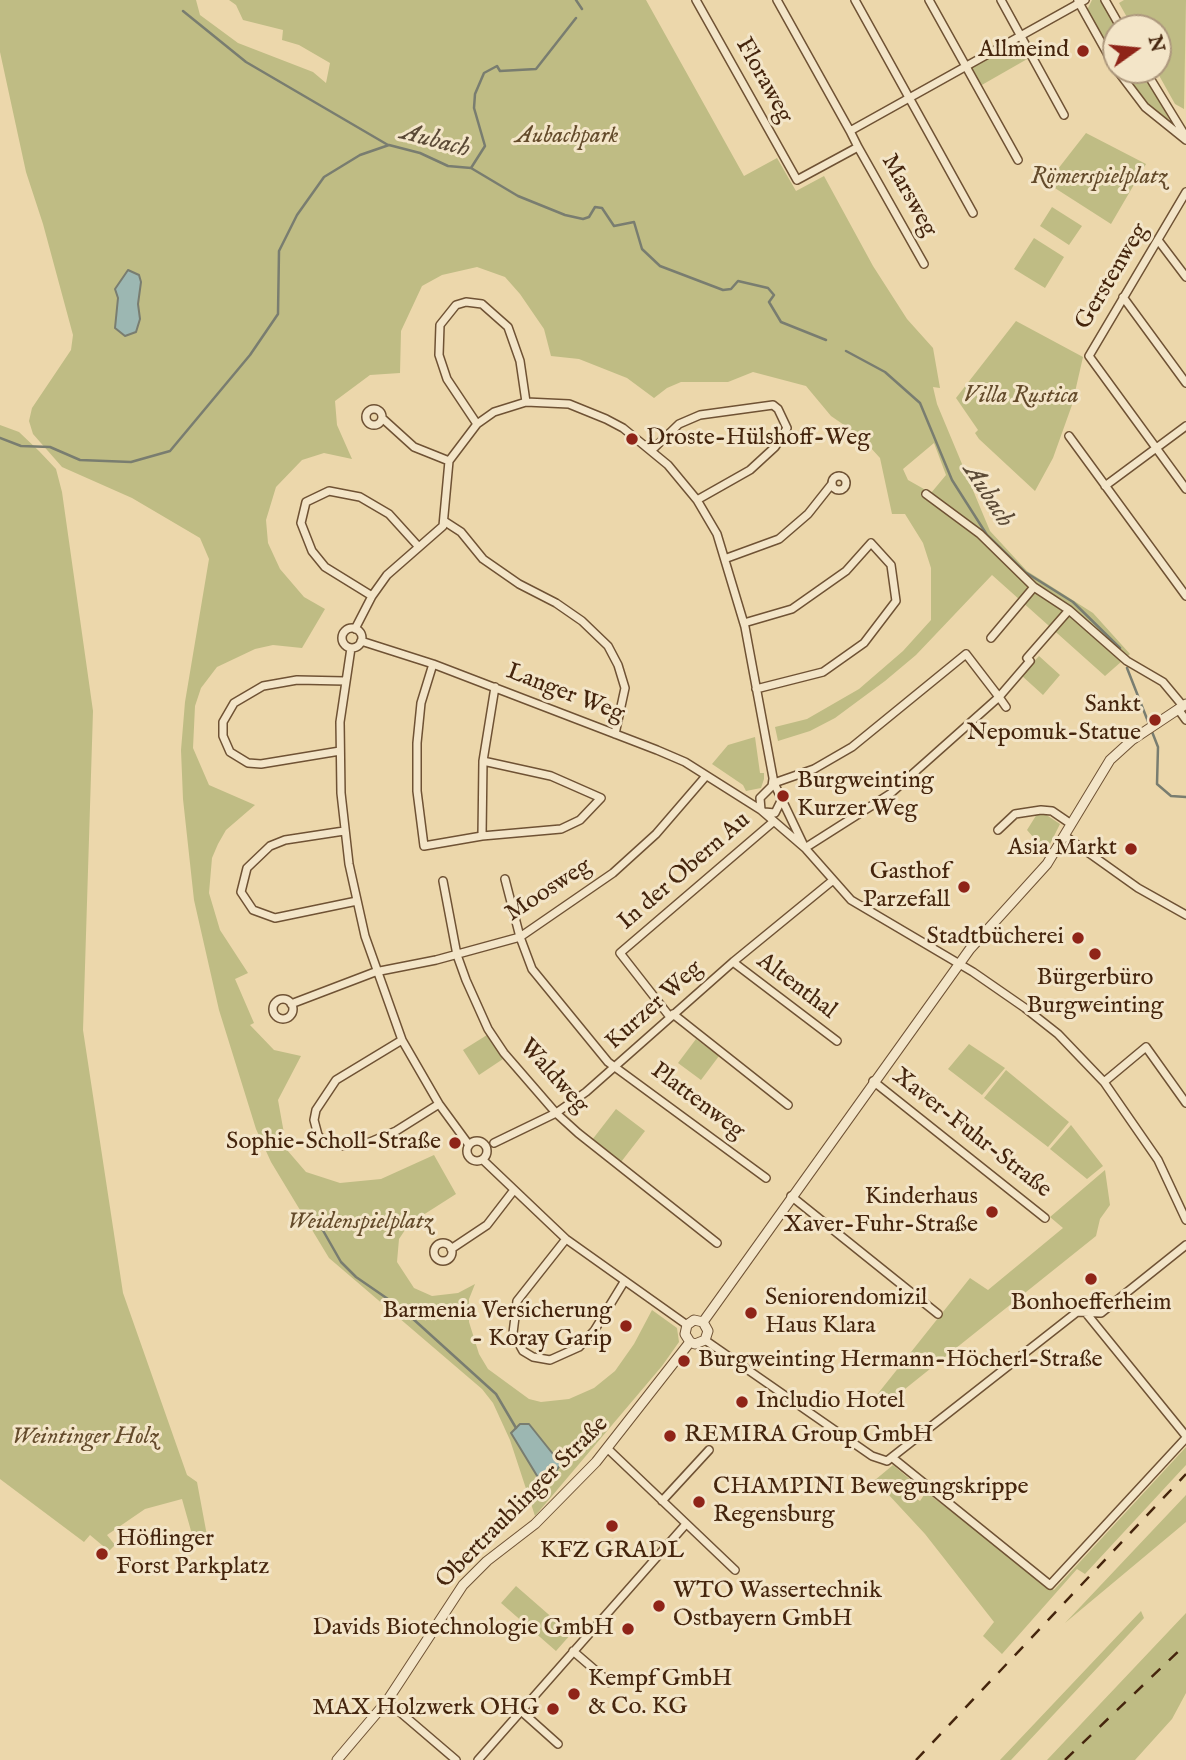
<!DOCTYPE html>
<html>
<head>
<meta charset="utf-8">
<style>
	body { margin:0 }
	#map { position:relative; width:1186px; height:1760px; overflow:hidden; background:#ecd7ab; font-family:"IM FELL English",serif }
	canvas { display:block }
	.north { position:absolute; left:1102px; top:14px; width:70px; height:70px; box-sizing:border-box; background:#f3e5c8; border:2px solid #ad987d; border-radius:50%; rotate:75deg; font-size:19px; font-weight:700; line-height:28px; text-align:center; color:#45250d }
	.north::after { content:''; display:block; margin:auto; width:24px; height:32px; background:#8f2418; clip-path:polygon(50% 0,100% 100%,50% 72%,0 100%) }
</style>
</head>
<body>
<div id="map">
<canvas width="1186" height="1760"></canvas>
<div class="north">N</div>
</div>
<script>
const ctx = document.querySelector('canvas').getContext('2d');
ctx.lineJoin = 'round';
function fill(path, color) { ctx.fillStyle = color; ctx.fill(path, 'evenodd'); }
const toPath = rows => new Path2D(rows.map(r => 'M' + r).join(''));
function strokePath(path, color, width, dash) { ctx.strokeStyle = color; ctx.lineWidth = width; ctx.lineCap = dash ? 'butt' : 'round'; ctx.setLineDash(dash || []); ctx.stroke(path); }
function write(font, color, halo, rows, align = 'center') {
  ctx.font = font + ' "IM FELL English",serif'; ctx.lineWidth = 6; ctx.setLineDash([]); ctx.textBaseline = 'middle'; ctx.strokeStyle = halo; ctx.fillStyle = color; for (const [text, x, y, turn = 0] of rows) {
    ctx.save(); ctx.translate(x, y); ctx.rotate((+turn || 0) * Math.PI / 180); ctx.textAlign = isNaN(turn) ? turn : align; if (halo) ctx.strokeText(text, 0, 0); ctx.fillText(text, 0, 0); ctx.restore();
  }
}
fill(toPath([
	[0,0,196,0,200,15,238,43,313,72,326,83,330,63,299,45,282,40,283,30,243,20,236,5,229,0,646,0,744,176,777,158,796,191,824,176,873,266,907,319,933,348,940,388,933,387,937,404,990,531,1027,571,1093,613,1130,654,1105,676,992,575,916,655,885,681,835,718,810,731,778,741,775,727,807,719,859,689,903,651,931,620,931,568,923,543,905,514,892,514,880,458,860,436,831,416,806,386,753,372,728,382,681,382,667,388,654,398,627,378,579,359,551,356,544,329,520,294,505,277,477,267,442,275,422,286,401,331,400,373,370,375,335,401,337,425,352,459,324,453,302,460,276,487,266,520,268,543,280,569,304,597,325,609,302,648,273,645,255,649,217,667,201,688,195,706,193,748,209,785,255,805,226,830,218,844,212,858,209,893,220,930,248,973,235,979,254,1023,250,1025,274,1050,301,1056,278,1100,287,1150,306,1172,340,1183,381,1179,434,1155,456,1194,409,1224,399,1239,397,1262,414,1288,432,1296,458,1293,475,1284,469,1299,469,1322,479,1354,488,1369,529,1399,541,1402,569,1399,594,1388,615,1371,634,1344,652,1310,677,1328,679,1342,662,1366,535,1516,510,1440,493,1403,482,1389,329,1258,271,1162,256,1129,219,1010,194,900,183,799,181,750,185,702,209,559,200,538,132,498,62,467,33,434,29,421,32,408,71,350,73,335,43,224,26,172,0,52],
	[934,443,946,475,931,493,908,480,903,469],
	[1092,0,1103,0,1119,28,1116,28,1116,62,1087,10],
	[1124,0,1186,0,1184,109,1175,104,1156,70,1158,28,1133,28,1119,3],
	[1017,42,1021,43,1029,58,980,86,972,71,973,66],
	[1121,70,1142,70,1170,121,1168,125,1146,103],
	[1086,133,1146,164,1111,224,1047,183],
	[1052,207,1082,226,1069,245,1040,226],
	[1034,238,1064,257,1045,288,1014,269],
	[1016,321,1083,357,1072,405,1053,458,1035,491,979,439,975,433,978,430,956,398],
	[0,425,19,432,39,451,56,469,62,492,93,711,83,1030,123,1293,187,1475,197,1482,208,1541,195,1545,182,1499,145,1509,107,1535,115,1545,109,1551,90,1535,84,1542,0,1479],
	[1039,656,1060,675,1043,695,1021,675],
	[755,737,760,773,764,773,764,779,761,788,746,791,743,785,712,764,728,745],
	[1037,814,1045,814,1060,824,1046,852,1027,830],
	[487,1035,503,1059,479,1075,463,1050],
	[696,1039,719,1056,701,1080,678,1063],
	[969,1044,1005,1068,982,1095,948,1069],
	[1006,1070,1069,1122,1048,1147,984,1098],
	[616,1109,645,1131,621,1162,592,1140],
	[1071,1125,1103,1166,1087,1179,1050,1149],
	[1105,1170,1110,1205,1100,1219,1096,1236,880,1409,872,1401,970,1278,988,1290,1063,1228,1050,1217],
	[1186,1447,1186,1465,1085,1574,1077,1569,1002,1654,983,1636,994,1622,925,1534,875,1480,893,1465,912,1481,905,1490,920,1501,926,1492,1054,1590],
	[1186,1495,1186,1522,1065,1623],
	[516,1586,571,1634,556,1651,501,1603],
	[1141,1611,1144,1618,1011,1760,1000,1760],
	[1186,1613,1186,1693,1172,1719,1135,1760,1047,1760]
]), '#bfbc84');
const water = toPath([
	[128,270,139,275,141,282,138,304,140,319,136,332,125,336,115,328,118,298,115,289,128,270],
	[520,1424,529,1424,561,1464,549,1481,542,1484,511,1433,520,1424]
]);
fill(water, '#9cb7b2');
strokePath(water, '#797d70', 2);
strokePath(toPath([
	[576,0,582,9],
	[183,11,246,62,388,145],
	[471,168,485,146,474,108,475,94,484,73,497,66,500,71,536,69,576,18],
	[846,351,885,372,920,403,952,480,987,535,1025,572,1073,602,1120,648],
	[0,438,21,446,50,447,80,460,131,462,170,451,250,355,278,314,279,251,297,215,324,177,360,155,389,145,420,153,448,166,471,168,518,196,565,215,583,219,589,217,595,207,602,208,614,226,634,222,642,249,660,266,723,290,731,289,738,281,768,288,774,295,769,302,781,322,826,340],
	[1127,668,1158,747,1157,784,1171,796,1186,797],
	[317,1220,341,1262,356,1277,401,1308,496,1394,516,1428]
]), '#797d70', 2.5);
const minor = toPath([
	[696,0,797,180,858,147,850,131,1085,0],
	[777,0,850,131],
	[855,0,973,213],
	[929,0,1018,160],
	[1001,0,1064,115],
	[1105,0,1121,28],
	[1078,1,1116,69],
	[1117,70,1145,107,1186,140],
	[1145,70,1186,137],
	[858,147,924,264],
	[1186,192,1089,356,1186,489],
	[1158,240,1186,277],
	[1123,297,1186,383],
	'366 417a8 8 0 1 1 16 0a8 8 0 1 1-16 0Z',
	[382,418,414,447,449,461],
	[477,424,447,379,439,355,440,325,456,305,466,302,482,304,508,327,520,361,526,402],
	[1069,436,1186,596],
	[652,450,679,424,700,415,773,405,778,409,787,428,775,447,750,470,697,500],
	'832 483a7 7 0 1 1 14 0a7 7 0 1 1-14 0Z',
	[1105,486,1186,426],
	[926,494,980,534,1034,587],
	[444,521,461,532,483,559,519,584,556,603,582,621,608,646,618,665,625,688,615,734],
	[727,558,779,539,808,514,831,485],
	[372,596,325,567,312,551,301,523,306,502,329,491,360,497,389,514,418,546],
	[744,623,792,609,846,571,871,543,891,565,896,601,864,643,823,672,756,689],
	'342 638a10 10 0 1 1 20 0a10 10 0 1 1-20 0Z',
	[355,629,372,596,387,575,443,526,449,461,477,424,494,412,526,402,569,404,606,419,623,428,668,465,697,500,717,534,745,627,774,783,805,848],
	[991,638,1034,587,1069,610,1127,661,1163,682,1183,706],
	[361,641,433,664,657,750,685,762,761,810],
	[351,648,340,722,341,793,349,864,365,936,402,1040,439,1104,469,1145],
	[433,664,421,703,417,743,417,791,424,846,482,836,561,829,580,820,601,798,551,776,483,761],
	[1178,709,1186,720],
	[340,751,261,764,248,763,230,752,223,736,223,722,234,703,263,686,297,680,345,681],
	[773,779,772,786,760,798,761,810,805,848,851,900,973,972,1025,1008,1058,1034,1104,1082,1158,1160,1186,1220],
	[774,783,814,769,852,747,966,654,999,697,1030,661,1027,658,1069,610],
	[764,812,775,813,781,801],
	[998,830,1015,814,1041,810,1052,811,1071,824],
	[344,831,285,840,270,846,247,868,241,892,253,910,275,918,357,901],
	[482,836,483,761,495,687],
	[1065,836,1138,888,1186,915],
	[805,848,890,794,999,697,1006,707],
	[505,879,520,937,532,969,608,1062,766,1178],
	[443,881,457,955,466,980,488,1029,504,1053,556,1113,578,1133,717,1243],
	[733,962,837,1041],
	'273 1009a10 10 0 1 1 20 0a10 10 0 1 1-20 0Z',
	[291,1004,375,972,436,960,520,937,613,873,656,834,706,776],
	[673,1014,788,1105],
	[670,1017,620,953,773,822],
	[402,1040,336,1080,316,1110,314,1120,318,1135,323,1141,340,1146,370,1142,396,1131,439,1104],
	[873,1081,1045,1218],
	[1104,1082,1146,1047,1186,1103],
	'467 1151a10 10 0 1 1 20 0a10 10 0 1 1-20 0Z',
	[494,1143,556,1113,586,1092,733,962,832,881],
	[483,1160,566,1239,687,1325],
	[791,1196,938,1314],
	[566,1239,517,1301,513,1333,523,1351,533,1357,550,1360,579,1347,594,1331,624,1282],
	'434 1252a9 9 0 1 1 18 0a9 9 0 1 1-18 0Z',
	[451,1249,487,1225,514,1190],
	[1086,1313,1186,1436],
	[705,1340,872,1456,887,1461,1077,1312,1101,1313,1186,1245],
	[608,1449,735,1570],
	[894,1459,1050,1585,1186,1438],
	[662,1501,709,1450],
	[573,1651,610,1683],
	[387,1701,456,1760],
	[521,1711,558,1744],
	[478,1760,686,1524]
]);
const tertiary = toPath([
	[703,1322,970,949,1047,864,1110,760,1132,740,1186,704],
	[690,1342,685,1334,687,1325,694,1320,703,1322],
	[690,1342,695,1344,705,1340,708,1331,703,1322],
	[337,1760,387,1701,463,1585,487,1561,535,1524,596,1462,690,1342]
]);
strokePath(minor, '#6f5234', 10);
strokePath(tertiary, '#6f5234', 11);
strokePath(minor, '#f3e5c8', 7);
strokePath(tertiary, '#f3e5c8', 9);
strokePath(toPath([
	[916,1760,1186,1474],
	[1065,1760,1186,1644]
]), '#45250d', 2.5, [12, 12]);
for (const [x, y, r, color] of [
	[1083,51,7,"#8f2418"],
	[632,439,7,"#8f2418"],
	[1155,720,7,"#8f2418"],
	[783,796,7,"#8f2418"],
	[1131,849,7,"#8f2418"],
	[964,887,7,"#8f2418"],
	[1078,938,7,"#8f2418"],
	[1095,954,7,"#8f2418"],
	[455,1143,7,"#8f2418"],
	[992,1212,7,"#8f2418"],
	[1091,1279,7,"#8f2418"],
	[751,1313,7,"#8f2418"],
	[626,1326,7,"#8f2418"],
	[684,1361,7,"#8f2418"],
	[742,1402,7,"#8f2418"],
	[670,1436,7,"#8f2418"],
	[699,1502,7,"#8f2418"],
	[612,1526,7,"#8f2418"],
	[102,1554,7,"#8f2418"],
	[659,1606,7,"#8f2418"],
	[628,1629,7,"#8f2418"],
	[574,1694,7,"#8f2418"],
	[553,1709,7,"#8f2418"]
]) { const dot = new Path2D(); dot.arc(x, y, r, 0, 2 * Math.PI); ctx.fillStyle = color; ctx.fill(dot); strokePath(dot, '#f3e5c8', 2.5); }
write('24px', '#45250d', '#f3e5c8', [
	["Allmeind",1069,51],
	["Droste-Hülshoff-Weg",646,439,"left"],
	["Sankt",1141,706],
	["Nepomuk-Statue",1141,734],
	["Burgweinting",797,782,"left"],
	["Kurzer Weg",797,810,"left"],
	["Asia Markt",1117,849],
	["Gasthof",950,873],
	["Parzefall",950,901],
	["Stadtbücherei",1064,938],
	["Bürgerbüro",1095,979,"center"],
	["Burgweinting",1095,1007,"center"],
	["Sophie-Scholl-Straße",441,1143],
	["Kinderhaus",978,1198],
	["Xaver-Fuhr-Straße",978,1226],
	["Seniorendomizil",765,1299,"left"],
	["Haus Klara",765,1327,"left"],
	["Bonhoefferheim",1091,1304,"center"],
	["Barmenia Versicherung",612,1312],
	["- Koray Garip",612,1340],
	["Burgweinting Hermann-Höcherl-Straße",698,1361,"left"],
	["Includio Hotel",756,1402,"left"],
	["REMIRA Group GmbH",684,1436,"left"],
	["CHAMPINI Bewegungskrippe",713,1488,"left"],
	["Regensburg",713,1516,"left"],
	["Höflinger",116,1540,"left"],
	["Forst Parkplatz",116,1568,"left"],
	["KFZ GRADL",612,1552,"center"],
	["WTO Wassertechnik",673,1592,"left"],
	["Ostbayern GmbH",673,1620,"left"],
	["Davids Biotechnologie GmbH",614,1629],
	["Kempf GmbH",588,1680,"left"],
	["& Co. KG",588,1708,"left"],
	["MAX Holzwerk OHG",539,1709]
], 'right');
write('24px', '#45250d', '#f3e5c8', [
	["Floraweg",763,81,61],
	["Marsweg",908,196,61],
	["Gerstenweg",1113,277,-59],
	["Langer Weg",565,694,21],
	["In der Obern Au",685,872,-41],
	["Moosweg",549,891,-33],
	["Altenthal",796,987,37],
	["Kurzer Weg",655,1006,-42],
	["Waldweg",553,1077,48],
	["Plattenweg",697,1102,37],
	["Xaver-Fuhr-Straße",971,1134,38],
	["Obertraublinger Straße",523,1503,-45]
]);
write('italic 24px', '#644b2b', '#f3e5c8', [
	["Aubachpark",567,137],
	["Römerspielplatz",1099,178],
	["Villa Rustica",1021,397],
	["Weidenspielplatz",360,1223],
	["Weintinger Holz",85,1438]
]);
write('italic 26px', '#5b4a36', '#f3e5c8', [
	["Aubach",435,142,15],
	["Aubach",987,496,57]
]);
</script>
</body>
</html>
